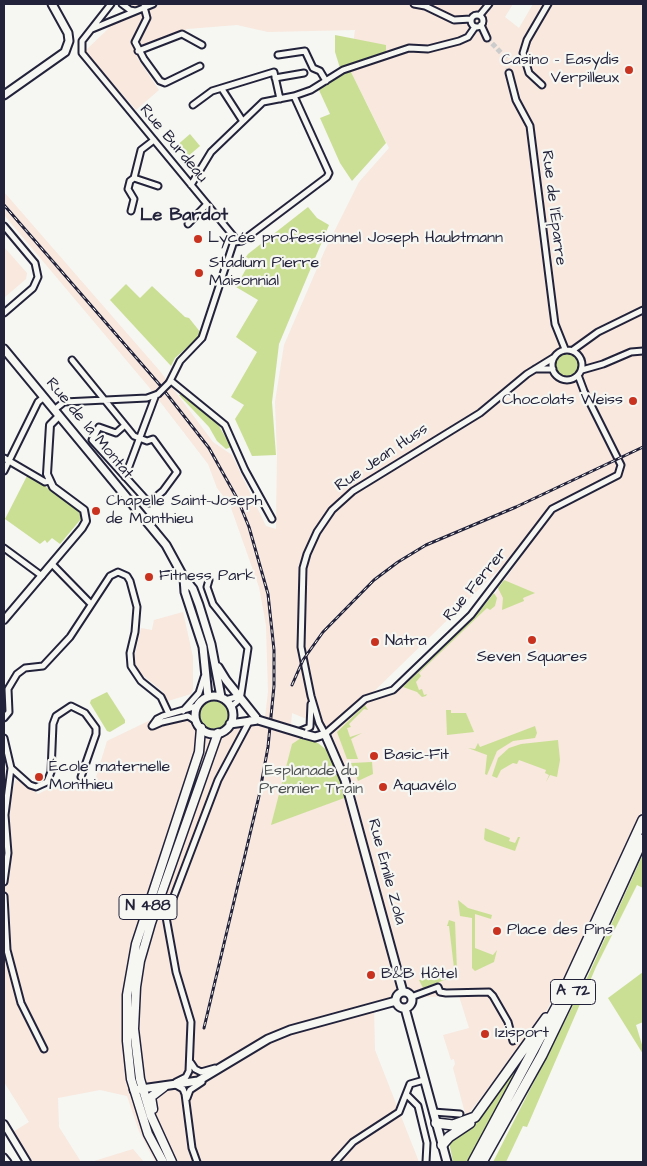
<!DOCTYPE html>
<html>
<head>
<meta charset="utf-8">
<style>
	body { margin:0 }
	#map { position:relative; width:647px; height:1166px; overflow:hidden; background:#f6f6f2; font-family:"Architects Daughter",sans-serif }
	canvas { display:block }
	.frame { position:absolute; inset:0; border:5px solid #22223b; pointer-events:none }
</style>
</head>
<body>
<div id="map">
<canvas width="647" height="1166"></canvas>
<div class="frame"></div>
</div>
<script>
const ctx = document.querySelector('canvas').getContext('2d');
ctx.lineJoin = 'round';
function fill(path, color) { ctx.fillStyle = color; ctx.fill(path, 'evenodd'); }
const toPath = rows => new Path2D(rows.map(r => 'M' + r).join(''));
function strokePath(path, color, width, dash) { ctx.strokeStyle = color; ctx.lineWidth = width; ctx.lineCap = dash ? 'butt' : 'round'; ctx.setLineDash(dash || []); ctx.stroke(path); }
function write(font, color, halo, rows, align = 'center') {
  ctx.font = font + ' "Architects Daughter",sans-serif'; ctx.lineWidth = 4.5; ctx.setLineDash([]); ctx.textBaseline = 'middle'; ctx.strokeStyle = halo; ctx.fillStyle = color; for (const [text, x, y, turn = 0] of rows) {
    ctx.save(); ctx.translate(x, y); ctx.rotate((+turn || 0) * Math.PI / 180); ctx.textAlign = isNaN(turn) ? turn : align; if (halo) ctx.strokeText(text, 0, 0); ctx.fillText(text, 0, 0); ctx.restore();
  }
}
fill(toPath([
	[134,4,513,4,505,17,519,28,533,4,643,4,643,809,613,879,544,1016,466,1117,453,1068,455,1064,454,1059,451,1060,443,1035,469,1028,459,996,425,997,418,1000,404,982,355,795,332,735,324,726,292,713,290,734,303,739,343,781,404,1000,374,1007,375,1050,419,1162,155,1162,139,1131,127,1096,100,1090,58,1098,59,1127,81,1162,31,1162,13,1132,29,1122,4,1082,4,830,10,797,16,779,38,794,65,781,94,784,107,741,161,715,180,713,209,737,254,723,264,726,268,692,266,625,259,587,230,505,217,488,208,464,148,386,4,215,4,192,159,370,213,442,232,455,266,526,276,529,277,455,275,402,284,345,325,250,359,182,389,148,350,70,355,30,268,32,237,25,187,29,137,57,159,90,136,110,85,51],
	[541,529,479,616,393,695,364,701],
	[4,247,27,273,26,279,4,298],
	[183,612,193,657,193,689,191,694,168,701,162,691,140,673,135,664,135,654,141,628,152,630,154,620],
	[133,1149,144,1162,91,1162]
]), '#f8e8de');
fill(toPath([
	[335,35,386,45,386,53,340,68,335,52],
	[350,70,386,143,352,181,340,163,320,118,330,114,318,88],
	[190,134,200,146,186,158,175,147],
	[308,207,317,218,329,225,279,344,272,402,276,455,252,456,235,419,244,405,231,397,257,352,236,337,258,300,236,287,251,260,246,257,248,254],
	[126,284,140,298,152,286,185,317,189,318,201,333,200,336,175,358,171,366,110,300],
	'555 364a12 12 0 1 1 24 0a12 12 0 1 1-24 0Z',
	[181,394,215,419,231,447,226,449,217,441,209,427,179,395],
	[28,474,47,484,46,487,78,508,81,519,60,544,52,538,47,543,45,540,40,544,5,519],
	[504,580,535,593,523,598,524,601,502,610,503,598,498,588],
	[494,593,497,598,495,606,490,610,487,608,419,673,421,676,416,682,419,690,422,689,424,695,427,694,426,696,422,697,417,692,403,687,475,617],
	[107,692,125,720,125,723,110,732,107,731,90,703,91,700],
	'200 715a14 14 0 1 1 28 0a14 14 0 1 1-28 0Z',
	[365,705,368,710,364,709,349,724,351,727,347,728,350,737,362,733,351,739,358,759,347,759,337,732],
	[446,710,451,710,451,713,466,713,474,732,447,735],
	[535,726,537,733,535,738,513,741,497,751,487,775,485,774,487,755,468,748,475,749,478,743,480,747],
	[301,738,318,743,329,752,347,797,271,825,292,744],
	[558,740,560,760,557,777,550,775,546,782,549,775,545,773,546,770,519,760,517,764,513,763,501,770,497,778,492,776,498,758,509,748,521,744],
	[372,762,373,774,358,781,351,763],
	[485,828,510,838,509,841,515,843,518,837,520,837,515,851,486,841,484,839],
	[643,854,643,888,637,885,596,967,527,1127,523,1126,506,1162,493,1162,588,976],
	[458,900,468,908,492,915,491,919,475,914,475,948,493,955,497,950,494,962,475,971,472,968,472,918,460,916],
	[449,920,455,922,457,970,450,978,423,988,419,980,450,975,454,968,449,926,447,926],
	[643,972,643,1022,636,1025,643,1048,643,1054,608,998],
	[536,1038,469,1162,453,1162,449,1142,476,1123]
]), '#cadf94');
strokePath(toPath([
	[487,38,505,57,509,73]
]), '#cccccd', 5, [5, 2.5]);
const minor = toPath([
	[111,4,82,41,82,53,235,238,202,338,180,361,169,383],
	[122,4,130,10,135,11],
	[414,4,425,6,454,20,471,19],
	[144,7,147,18,135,42,144,59,160,81,165,83,200,66],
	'471 21a6 6 0 1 1 12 0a6 6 0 1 1-12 0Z',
	[480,15,489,4],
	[481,25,487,38],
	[92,29,153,4],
	[138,51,182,34,202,45],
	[278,55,305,51,313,68,320,71,326,81],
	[509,73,516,100,530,126,553,309,555,324,565,349],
	[275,78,304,73],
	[542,85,529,73,523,53,527,40,548,4],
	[222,89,242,120],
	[193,105,212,91,274,72,280,99],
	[134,178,158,186],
	[191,185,211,152,263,102,294,96,311,90,343,70,409,48,428,49,459,41,468,37,475,27],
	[131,211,134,199,128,189,130,181,134,178,141,150,154,140],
	[188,224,207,204],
	[4,226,35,263,38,277,33,288,4,313],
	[235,242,242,241,327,177,329,173,294,96],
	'552 365a15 15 0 1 1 30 0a15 15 0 1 1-30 0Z',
	[573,350,598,332,643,310],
	[553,358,527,374,480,413,353,491,332,510,317,532,307,554,303,568,301,647,311,696,319,723,325,734,365,699,393,690,471,615,552,509,618,475,621,465,584,391,578,375],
	[72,360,134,436,147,441,153,439,177,472,163,491,149,503,92,440,99,427,116,433,125,425],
	[535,369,553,369],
	[582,370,603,364,631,352,643,351],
	[171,381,225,425,245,470,272,519],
	[54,410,64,402,147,398,158,394],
	[4,458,45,482,49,481],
	[4,471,38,402,44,397],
	[125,477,155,397],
	[4,548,42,576],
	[52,564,91,604],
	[209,580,207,587,213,604,248,648,241,694,240,699,231,707],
	[225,700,240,696],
	[183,711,199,693,204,677],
	[4,718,9,712,8,689,17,674,25,668,43,666,70,637,110,576,118,572,127,576,130,581,137,607,135,632,130,653,131,666,141,681,161,697,169,714],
	[152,726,157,719,163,716,197,706],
	[153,726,162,722,188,716,196,721],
	[298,732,310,727,311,704],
	[4,738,11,768,5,815,8,853,4,882],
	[11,768,30,785,36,787,47,782,51,772,53,724,56,716,71,706,85,713,96,728,96,734,81,777],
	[4,896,7,950,21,1003,44,1049],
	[411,997,438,987,440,992,446,993,489,992,493,996,508,1022,513,1041],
	[191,1063,195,1069,201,1072,215,1068],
	[176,1082,186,1077,189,1071,191,1022,176,972,166,917,218,780,250,720],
	[176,1085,183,1089,185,1094,192,1148,197,1162],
	[407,1095,418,1106,427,1143,426,1162],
	[187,1098,190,1090,202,1082],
	[433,1112,460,1114],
	[4,1157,8,1162],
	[335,1162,353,1142,399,1112,410,1084,424,1080]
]);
const tertiary = toPath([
	[4,620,82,528,86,521,84,510,53,487,47,474,50,425,59,416],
	[4,1124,27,1162]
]);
const secondary = toPath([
	[4,95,65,52,69,41,68,33,52,4],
	[4,349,166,545,184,578,193,589,199,605,211,644,221,697],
	[184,578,185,592,203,647,208,697],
	[218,667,226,680,258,720],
	'195 715a19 19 0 1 1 38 0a19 19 0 1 1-38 0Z',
	[230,724,258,720],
	[304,734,315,737,325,734,345,780,403,992],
	'396 1000a8 8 0 1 1 16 0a8 8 0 1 1-16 0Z',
	[405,1008,447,1162],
	[134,1090,198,1081,268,1039,290,1030,396,1001]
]);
const primary = toPath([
	[153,1109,151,1097,164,1087],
	[163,1162,148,1134,131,1079,127,1041,127,995,136,944,199,752,201,728],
	[172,1162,151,1116,140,1079,134,1029,136,987,140,961,151,923,218,733]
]);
const motorway = toPath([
	[436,1123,453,1125,475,1117,546,1018],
	[442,1145,449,1137,470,1123],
	[473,1162,558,1004,643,820],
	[482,1162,542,1055,585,966,643,839]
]);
strokePath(minor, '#22223b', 9);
strokePath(tertiary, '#22223b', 10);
strokePath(secondary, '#22223b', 11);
strokePath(primary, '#22223b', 11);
strokePath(motorway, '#22223b', 12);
strokePath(minor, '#f6f6f2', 5);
strokePath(tertiary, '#f6f6f2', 6);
strokePath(secondary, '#f6f6f2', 7);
strokePath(primary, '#f6f6f2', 8);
strokePath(motorway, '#f6f6f2', 9);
const rail = toPath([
	[4,205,159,384,209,448,238,500,249,527,268,594,274,650,274,686,268,747,259,796,204,1028],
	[292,685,303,660,323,632,374,580,398,562,426,545,516,507,643,447]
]);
strokePath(rail, '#22223b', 3);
strokePath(rail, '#f6f6f2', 1, [4]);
const minorBridge = toPath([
	[158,394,169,383]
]);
const secondaryBridge = toPath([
	[258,720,304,734]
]);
strokePath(minorBridge, '#22223b', 9, []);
strokePath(secondaryBridge, '#22223b', 11, []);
strokePath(minorBridge, '#f6f6f2', 5);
strokePath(secondaryBridge, '#f6f6f2', 7);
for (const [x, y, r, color] of [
	[629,70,5,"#c8321e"],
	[198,239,5,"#c8321e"],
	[199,273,5,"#c8321e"],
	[633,401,5,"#c8321e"],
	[96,511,5,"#c8321e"],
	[149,577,5,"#c8321e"],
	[532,640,5,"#c8321e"],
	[375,642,5,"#c8321e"],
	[374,756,5,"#c8321e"],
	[39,777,5,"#c8321e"],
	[383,787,5,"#c8321e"],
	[497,931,5,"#c8321e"],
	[371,975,5,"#c8321e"],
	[485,1034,5,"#c8321e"]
]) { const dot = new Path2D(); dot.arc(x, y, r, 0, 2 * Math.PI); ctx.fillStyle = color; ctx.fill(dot); strokePath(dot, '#f6f6f2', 2); }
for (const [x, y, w] of [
	[148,907,58],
	[573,992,45]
]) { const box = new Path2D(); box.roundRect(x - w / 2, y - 12.5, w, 25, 4); ctx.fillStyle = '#f6f6f2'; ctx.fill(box); strokePath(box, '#22223b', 1); }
write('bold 15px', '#22223b', null, [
	["N 488",148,907],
	["A 72",573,992]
]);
write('16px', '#22223b', '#f6f6f2', [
	["Casino - Easydis",619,61,"right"],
	["Verpilleux",619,79,"right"],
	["Lycée professionnel Joseph Haubtmann",208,239],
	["Stadium Pierre",209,264],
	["Maisonnial",209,282],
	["Chocolats Weiss",623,401,"right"],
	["Chapelle Saint-Joseph",106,502],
	["de Monthieu",106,520],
	["Fitness Park",159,577],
	["Natra",385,642],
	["Seven Squares",532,658,"center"],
	["Basic-Fit",384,756],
	["École maternelle",49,768],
	["Monthieu",49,786],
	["Aquavélo",393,787],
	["Place des Pins",507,931],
	["B&B Hôtel",381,975],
	["Izisport",495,1034]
], 'left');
write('16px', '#22223b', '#f6f6f2', [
	["Rue Burdeau",173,144,50],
	["Rue de l'Éparre",553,208,83],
	["Rue de la Montat",89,429,50],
	["Rue Jean Huss",382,458,-34],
	["Rue Ferrer",476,585,-50],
	["Rue Émile Zola",386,872,75]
]);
write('16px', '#4c5151', '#f6f6f2', [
	["Esplanade du",311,772],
	["Premier Train",311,790]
]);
write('bold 18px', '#22223b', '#f6f6f2', [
	["Le Bardot",184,216]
]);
</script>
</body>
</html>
